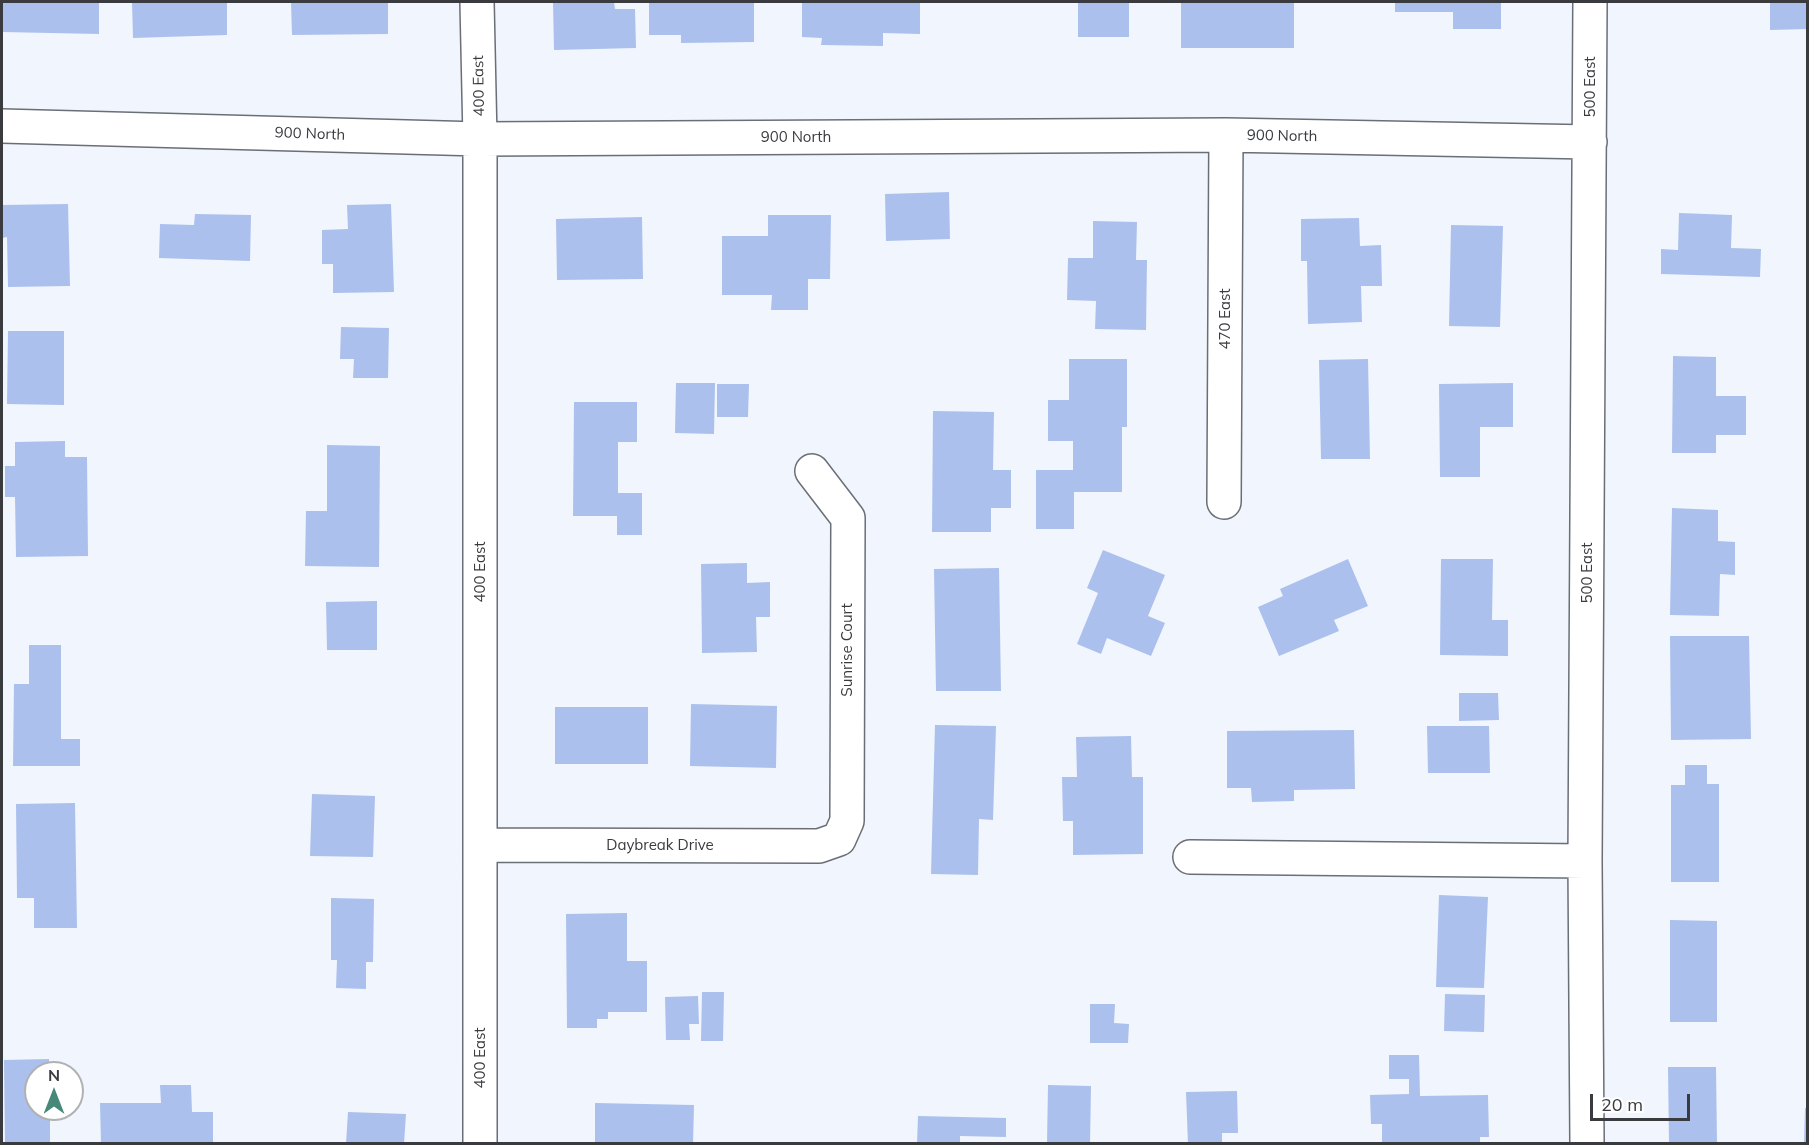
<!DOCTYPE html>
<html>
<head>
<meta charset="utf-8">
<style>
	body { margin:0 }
	#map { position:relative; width:1809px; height:1145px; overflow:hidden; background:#f1f5fe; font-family:Mulish,sans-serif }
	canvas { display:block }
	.frame { position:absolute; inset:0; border:3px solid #393b3f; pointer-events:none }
	.north { position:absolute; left:24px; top:1061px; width:60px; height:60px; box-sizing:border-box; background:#fff; border:2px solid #b0b1b2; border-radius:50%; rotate:0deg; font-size:16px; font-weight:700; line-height:24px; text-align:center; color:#393b3f }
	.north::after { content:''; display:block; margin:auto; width:21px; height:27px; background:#46887a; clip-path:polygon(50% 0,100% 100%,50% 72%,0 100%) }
	.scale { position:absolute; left:1590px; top:1094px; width:100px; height:27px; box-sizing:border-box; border:3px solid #393b3f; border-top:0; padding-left:8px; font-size:18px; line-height:21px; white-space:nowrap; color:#393b3f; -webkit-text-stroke:4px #fff; paint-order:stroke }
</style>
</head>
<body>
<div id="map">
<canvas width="1809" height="1145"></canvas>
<div class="frame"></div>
<div class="north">N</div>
<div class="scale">20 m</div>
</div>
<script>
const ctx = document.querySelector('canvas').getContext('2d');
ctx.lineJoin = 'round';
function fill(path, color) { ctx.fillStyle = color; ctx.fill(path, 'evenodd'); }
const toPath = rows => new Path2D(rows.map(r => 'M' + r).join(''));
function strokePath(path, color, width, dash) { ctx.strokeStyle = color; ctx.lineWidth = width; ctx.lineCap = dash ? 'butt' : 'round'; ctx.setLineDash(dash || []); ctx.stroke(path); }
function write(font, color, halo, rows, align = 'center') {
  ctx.font = font + ' Mulish,sans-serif'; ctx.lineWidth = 6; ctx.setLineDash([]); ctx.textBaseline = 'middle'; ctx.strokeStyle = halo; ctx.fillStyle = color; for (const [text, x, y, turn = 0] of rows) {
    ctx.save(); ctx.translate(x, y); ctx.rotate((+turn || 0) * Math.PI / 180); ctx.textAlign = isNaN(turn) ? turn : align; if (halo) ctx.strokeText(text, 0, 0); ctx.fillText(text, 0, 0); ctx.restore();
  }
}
fill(toPath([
	[2,2,99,2,99,34,2,32],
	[132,2,227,2,227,35,133,38],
	[291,2,388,2,388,34,292,35],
	[553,2,614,2,615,9,635,9,636,48,554,50],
	[649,2,754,2,754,42,681,43,681,35,649,35],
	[802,2,920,2,920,34,883,33,883,46,821,45,822,38,802,37],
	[1078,2,1129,2,1129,37,1078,37],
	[1181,2,1294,2,1294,48,1181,48],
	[1395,2,1501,2,1501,29,1453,29,1453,12,1395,12],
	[1770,2,1808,2,1808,29,1770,30],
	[949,192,950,239,886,241,885,194],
	[68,204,70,286,8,287,7,237,2,238,2,205],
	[391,204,394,292,333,293,333,264,322,264,322,230,348,229,347,205],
	[1679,213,1732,215,1731,248,1761,249,1760,277,1661,274,1661,249,1678,250],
	[195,214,251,215,250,261,159,258,160,224,194,225],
	[768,215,831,215,830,279,808,279,808,310,771,310,772,295,722,295,722,236,768,236],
	[642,217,643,279,557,280,556,219],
	[1359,218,1360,246,1381,245,1382,286,1361,286,1362,322,1308,324,1307,261,1301,261,1301,219],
	[1093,221,1137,222,1136,260,1147,260,1146,330,1095,329,1096,301,1067,300,1068,258,1093,258],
	[1451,225,1503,226,1500,327,1449,326],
	[341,327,389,328,388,378,353,378,354,359,340,359],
	[8,331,64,331,64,405,7,404],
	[1673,356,1716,357,1716,396,1746,396,1746,435,1716,435,1716,453,1672,453],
	[1069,359,1127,359,1127,427,1122,427,1122,492,1074,492,1074,529,1036,529,1036,470,1073,470,1073,441,1048,441,1048,400,1069,400],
	[1368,359,1370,459,1321,459,1319,360],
	[676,383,715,383,714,434,675,433],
	[1513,383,1513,427,1480,427,1480,477,1440,477,1439,384],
	[717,384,749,384,748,417,717,417],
	[574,402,637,402,637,442,618,442,618,493,642,493,642,535,617,535,617,516,573,516],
	[933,411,994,412,993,470,1011,470,1011,508,991,508,991,532,932,532],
	[65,441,65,457,87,457,88,556,16,557,15,497,5,497,5,466,15,466,15,442],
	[327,445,380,446,379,567,305,566,306,511,327,511],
	[1672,508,1718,510,1718,541,1735,542,1735,575,1720,574,1719,616,1670,615],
	[1103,550,1165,575,1148,616,1165,623,1151,656,1107,638,1101,654,1077,644,1098,593,1087,588],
	[1348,559,1368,606,1334,620,1339,631,1279,656,1258,607,1283,596,1280,589],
	[1441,559,1493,559,1492,620,1508,620,1508,656,1440,655],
	[747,563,747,583,770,582,770,617,756,617,757,652,702,653,701,564],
	[999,568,1001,691,936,691,934,569],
	[377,601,377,650,327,650,326,602],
	[1670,636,1749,636,1751,739,1671,740],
	[29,645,61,645,61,739,80,739,80,766,13,766,14,684,29,684],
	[1459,693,1498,693,1499,720,1459,721],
	[691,704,777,706,776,768,690,766],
	[555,707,648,707,648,764,555,764],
	[935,725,996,726,993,820,979,819,978,875,931,874],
	[1427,726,1489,726,1490,773,1428,773],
	[1354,730,1355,789,1294,790,1294,801,1252,802,1251,788,1227,788,1227,731],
	[1131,736,1132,777,1143,777,1143,854,1073,855,1073,821,1063,821,1062,777,1077,777,1076,737],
	[1685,765,1707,765,1707,784,1719,784,1719,882,1671,882,1671,785,1685,785],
	[312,794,375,796,373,857,310,856],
	[75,803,77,928,34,928,34,898,17,898,16,804],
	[1439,895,1488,897,1484,988,1436,987],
	[331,898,374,899,373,962,366,962,366,989,336,988,337,960,331,960],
	[627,913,627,961,647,961,647,1012,608,1012,608,1019,597,1019,597,1028,567,1028,566,914],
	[1670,920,1717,921,1717,1022,1670,1022],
	[702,992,724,992,723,1041,701,1041],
	[1445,994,1485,995,1484,1032,1444,1031],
	[698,996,699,1024,689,1024,690,1040,666,1040,665,997],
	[1090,1004,1115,1004,1114,1023,1129,1024,1128,1043,1090,1043],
	[1389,1055,1419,1055,1420,1096,1488,1095,1489,1137,1480,1137,1480,1144,1382,1144,1382,1124,1371,1124,1370,1095,1409,1094,1409,1079,1389,1079],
	[49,1059,49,1073,36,1073,36,1109,50,1109,50,1144,5,1144,4,1060],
	[1668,1067,1716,1067,1717,1144,1669,1144],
	[160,1085,191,1085,192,1112,213,1112,213,1144,101,1144,100,1103,161,1103],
	[1048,1085,1091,1086,1090,1144,1047,1144],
	[1237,1091,1238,1133,1222,1133,1222,1144,1188,1144,1186,1092],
	[595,1103,694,1105,693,1144,595,1144],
	[1805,1108,1808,1108,1808,1144,1804,1144],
	[348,1112,406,1114,404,1144,346,1144],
	[918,1116,1006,1118,1006,1137,960,1136,960,1144,917,1144]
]), '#abc0ed');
const minor = toPath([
	[477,2,480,139,480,1144],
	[2,126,480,139,1226,135,1590,142],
	[1224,502,1226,135],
	[480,845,819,846,839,839,847,821,848,518,812,471],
	[1190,857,1585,861],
	[1587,1144,1585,861,1590,2]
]);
strokePath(minor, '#6a6e77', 36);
strokePath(minor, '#fff', 33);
write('15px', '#393b3f', '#fff', [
	["400 East",479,86,-91],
	["500 East",1590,87,-90],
	["900 North",310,134,2],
	["900 North",1282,136,1],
	["900 North",796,137],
	["470 East",1225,319,-90],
	["400 East",480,572,-90],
	["500 East",1587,573,-90],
	["Sunrise Court",847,650,-90],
	["Daybreak Drive",660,845],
	["400 East",480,1058,-90]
]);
</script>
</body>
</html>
